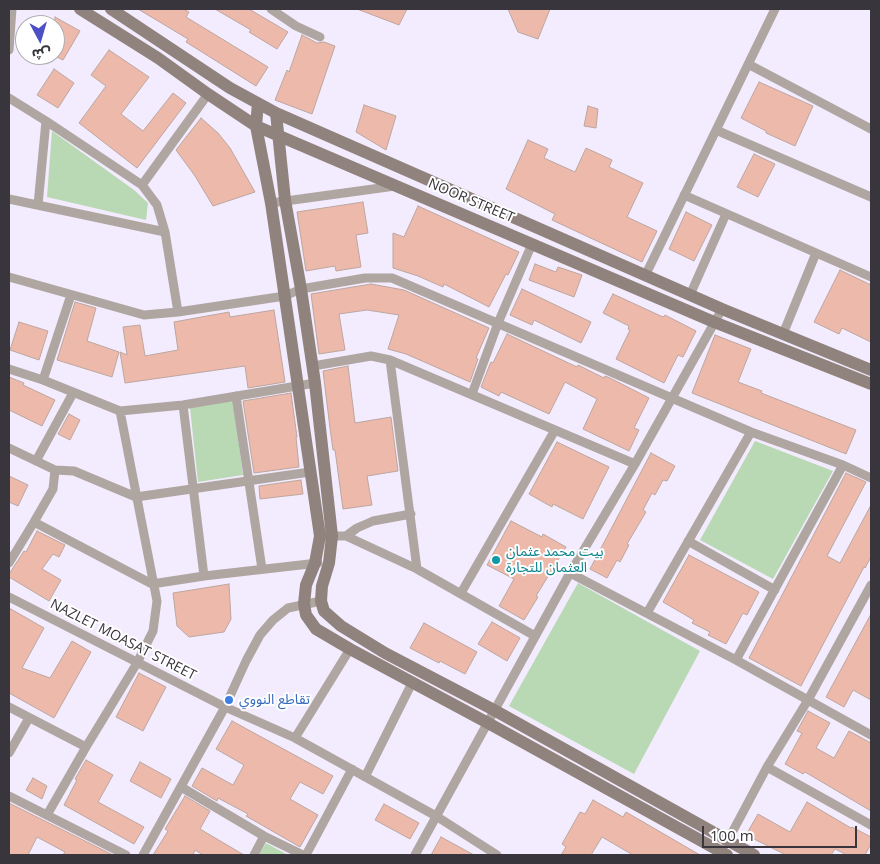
<!DOCTYPE html>
<html>
<head>
<meta charset="utf-8">
<style>
	body { margin:0 }
	#map { position:relative; width:880px; height:864px; overflow:hidden; background:#f3ebfe; font-family:"Open Sans","Noto Sans Arabic",sans-serif }
	canvas { display:block }
	.frame { position:absolute; inset:0; border:10px solid #39353d; pointer-events:none }
	.north { position:absolute; left:15px; top:15px; width:50px; height:50px; box-sizing:border-box; background:#fff; border:1px solid #b0aeb1; border-radius:50%; rotate:174deg; font-size:14px; font-weight:700; line-height:20px; text-align:center; color:#39353d }
	.north::after { content:''; display:block; margin:auto; width:18px; height:22px; background:#4c4fc5; clip-path:polygon(50% 0,100% 100%,50% 72%,0 100%) }
	.scale { position:absolute; left:702px; top:826px; width:155px; height:22px; box-sizing:border-box; border:2px solid #39353d; border-top:0; padding-left:6px; font-size:15px; line-height:18px; white-space:nowrap; color:#39353d; -webkit-text-stroke:4px #fff; paint-order:stroke }
</style>
</head>
<body>
<div id="map">
<canvas width="880" height="864"></canvas>
<div class="frame"></div>
<div class="north">ش</div>
<div class="scale">100 m</div>
</div>
<script>
const ctx = document.querySelector('canvas').getContext('2d');
ctx.lineJoin = 'round';
function fill(path, color) { ctx.fillStyle = color; ctx.fill(path, 'evenodd'); }
const toPath = rows => new Path2D(rows.map(r => 'M' + r).join(''));
function strokePath(path, color, width, dash) { ctx.strokeStyle = color; ctx.lineWidth = width; ctx.lineCap = dash ? 'butt' : 'round'; ctx.setLineDash(dash || []); ctx.stroke(path); }
function write(font, color, halo, rows, align = 'center') {
  ctx.font = font + ' "Open Sans","Noto Sans Arabic",sans-serif'; ctx.lineWidth = 4; ctx.setLineDash([]); ctx.textBaseline = 'middle'; ctx.strokeStyle = halo; ctx.fillStyle = color; for (const [text, x, y, turn = 0] of rows) {
    ctx.save(); ctx.translate(x, y); ctx.rotate((+turn || 0) * Math.PI / 180); ctx.textAlign = isNaN(turn) ? turn : align; if (halo) ctx.strokeText(text, 0, 0); ctx.fillText(text, 0, 0); ctx.restore();
  }
}
fill(toPath([
	[52,131,134,190,148,203,146,220,47,197],
	[233,401,243,475,198,482,190,408],
	[755,441,833,471,773,579,700,540],
	[578,583,700,651,634,774,509,706],
	[266,843,288,855,259,855]
]), '#b8d9b3');
const building = toPath([
	[138,9,183,9,189,12,186,17,268,67,256,86,186,42,188,39,138,9],
	[215,9,249,9,288,32,277,49,249,32,251,30,215,9],
	[357,9,407,9,399,25,357,9],
	[508,9,550,9,538,39,518,32,508,9],
	[55,17,80,31,63,60,55,56,55,17],
	[302,35,317,43,324,42,335,46,312,114,275,100,287,70,289,72,302,35],
	[109,50,149,77,121,114,143,131,173,93,186,103,137,168,79,123,106,86,91,75,109,50],
	[54,69,74,83,58,108,37,95,54,69],
	[759,82,813,106,795,146,766,133,766,131,741,118,759,82],
	[364,105,396,116,386,150,356,132,364,105],
	[588,106,598,109,596,128,584,126,588,106],
	[201,118,218,133,230,148,255,192,213,206,195,176,176,150,201,118],
	[528,140,548,149,544,158,575,172,586,148,612,160,609,167,643,183,627,217,657,231,642,262,552,220,555,214,506,189,528,140],
	[754,154,775,164,758,197,737,187,754,154],
	[363,202,368,233,356,235,361,267,336,271,335,266,306,271,297,212,363,202],
	[418,206,519,252,508,275,506,274,489,307,444,284,443,287,418,276,393,268,393,233,404,237,418,206],
	[686,212,712,225,694,261,669,249,686,212],
	[535,264,556,272,558,267,582,275,574,297,529,280,535,264],
	[840,270,871,285,871,342,842,328,839,334,814,322,840,270],
	[371,284,404,290,489,328,476,358,478,359,470,382,406,354,388,349,399,315,367,310,339,314,345,350,319,354,311,294,371,284],
	[522,289,591,322,581,343,534,320,532,325,510,315,522,289],
	[613,294,663,317,665,315,696,331,683,357,678,355,664,383,616,359,630,330,628,329,629,326,603,313,613,294],
	[75,302,96,308,87,341,119,352,112,377,57,360,75,302],
	[274,310,285,382,248,388,245,366,125,383,120,352,127,355,123,327,140,325,145,356,178,350,174,322,229,312,230,317,274,310],
	[19,322,48,331,39,360,10,350,19,322],
	[507,334,577,367,578,365,604,378,605,376,610,378,649,398,634,428,639,430,629,451,583,429,597,399,565,382,549,414,501,392,499,396,481,387,490,364,491,362,493,363,507,334],
	[715,335,751,349,738,382,762,391,761,393,856,430,846,454,692,393,715,335],
	[348,366,355,423,391,417,398,471,367,476,372,505,343,509,335,450,333,450,330,428,323,371,348,366],
	[9,377,24,383,23,385,55,400,42,426,9,410,9,377],
	[291,393,297,437,296,437,299,467,254,473,243,401,291,393],
	[69,414,80,420,70,440,58,434,69,414],
	[557,442,609,467,583,519,553,504,552,507,529,494,557,442],
	[651,453,675,466,667,481,663,480,655,495,652,493,643,510,646,512,627,544,629,545,620,562,617,560,607,578,590,569,651,453],
	[846,473,866,482,827,556,840,563,871,505,871,557,865,568,864,567,801,686,749,658,846,473],
	[9,476,28,485,18,506,9,502,9,476],
	[301,480,303,494,260,499,259,486,301,480],
	[511,521,542,537,543,534,566,547,536,596,538,597,524,620,499,606,514,579,487,565,511,521],
	[37,531,65,545,59,557,53,554,42,569,61,580,49,601,9,577,9,574,24,551,26,552,37,531],
	[689,555,759,592,747,615,743,613,726,644,708,635,710,632,692,623,694,620,663,602,689,555],
	[229,584,231,619,224,632,189,637,177,626,173,593,229,584],
	[9,608,44,628,22,668,50,678,72,641,91,652,54,718,9,693,9,608],
	[871,614,871,700,853,690,844,707,826,697,871,614],
	[492,622,520,638,507,661,478,644,492,622],
	[424,623,477,652,465,674,440,661,439,663,410,648,424,623],
	[139,673,166,687,143,731,116,717,139,673],
	[808,711,830,723,816,748,834,758,849,731,871,743,871,811,805,772,803,774,785,764,802,733,797,731,808,711],
	[232,721,333,776,323,794,300,782,290,799,318,815,300,847,246,816,248,814,218,798,217,801,192,786,202,768,233,785,244,765,216,749,232,721],
	[86,760,113,775,98,802,144,827,134,844,64,805,77,780,75,779,86,760],
	[140,762,171,779,161,798,130,781,140,762],
	[33,778,47,786,42,799,26,790,33,778],
	[185,796,210,811,200,829,244,855,203,855,195,850,193,855,153,855,168,831,165,829,185,796],
	[593,800,623,817,626,812,700,855,633,855,602,837,591,855,561,855,566,847,562,844,580,812,585,814,593,800],
	[807,802,851,828,852,827,871,837,871,844,865,855,847,855,835,849,831,855,786,855,746,835,758,814,790,832,807,802],
	[9,803,113,855,63,855,65,852,37,837,28,855,9,855,9,803],
	[384,804,419,823,410,839,375,820,384,804],
	[441,837,474,855,431,855,441,837]
]);
fill(building, '#edb9aa');
strokePath(building, '#bca6a0', 1);
strokePath(toPath([
	[271,9,296,26,320,37],
	[9,50,12,9],
	[748,64,871,129],
	[9,98,46,121,142,185,157,205,165,232,178,312],
	[716,130,871,197],
	[142,185,208,94],
	[684,195,871,277],
	[9,199,165,232],
	[271,203,395,186],
	[38,205,46,121],
	[645,276,775,9],
	[9,277,144,315,178,312,285,296,301,289,365,278,392,278,751,432,843,465,871,478],
	[690,295,726,214],
	[783,334,816,253],
	[390,360,417,569],
	[313,366,371,356,390,360,635,464],
	[9,369,43,380,120,411,183,405,315,383],
	[43,380,71,295],
	[472,394,498,323,532,244],
	[236,396,262,569],
	[183,405,204,576],
	[9,448,55,470,53,489,34,522,9,563],
	[36,461,73,393],
	[55,470,74,471,136,497,310,472],
	[34,522,152,584,204,576,318,563],
	[328,536,346,536,417,569,535,636],
	[346,536,357,528,373,521,411,514],
	[688,541,775,590],
	[570,573,736,660,871,735],
	[461,593,555,430],
	[9,597,225,707,295,738,436,816,497,855],
	[647,613,751,432],
	[736,660,843,465],
	[9,707,86,747],
	[295,738,350,649],
	[9,753,29,718],
	[767,767,871,825],
	[365,777,412,683],
	[181,787,264,836,303,855],
	[9,796,126,855],
	[47,815,86,747,137,663,153,631,157,601,120,411],
	[726,844,767,767,808,700,871,585],
	[143,855,225,707,246,661,260,635,273,620,288,608,321,601],
	[254,855,264,836],
	[306,855,352,769],
	[415,855,570,573,635,464,722,309]
]), '#afa6a2', 9);
strokePath(toPath([
	[80,9,158,58,208,94,256,126,714,322,871,384],
	[111,9,230,88,276,113,722,309,871,370],
	[258,103,256,126,271,203,320,536,315,563,306,585,304,604,306,615,316,629,350,649,488,723,727,855],
	[276,113,285,200,301,289,315,383,332,536,329,563,322,586,321,601,324,611,341,626,385,653,494,710,754,855]
]), '#90837d', 12);
for (const [x, y, r, color] of [
	[496,560,5,"#0f9aa8"],
	[229,700,5,"#3f7fe0"]
]) { const dot = new Path2D(); dot.arc(x, y, r, 0, 2 * Math.PI); ctx.fillStyle = color; ctx.fill(dot); strokePath(dot, '#fff', 2); }
write('14px', '#39353d', '#fff', [
	["NOOR STREET",471,201,23],
	["NAZLET MOASAT STREET",123,640,27]
]);
write('14px', '#0d838f', '#fff', [
	["بيت محمد عثمان",506,552],
	["العثمان للتجارة",506,568]
], 'left');
write('14px', '#366cbe', '#fff', [
	["تقاطع النووي",239,700]
], 'left');
</script>
</body>
</html>
